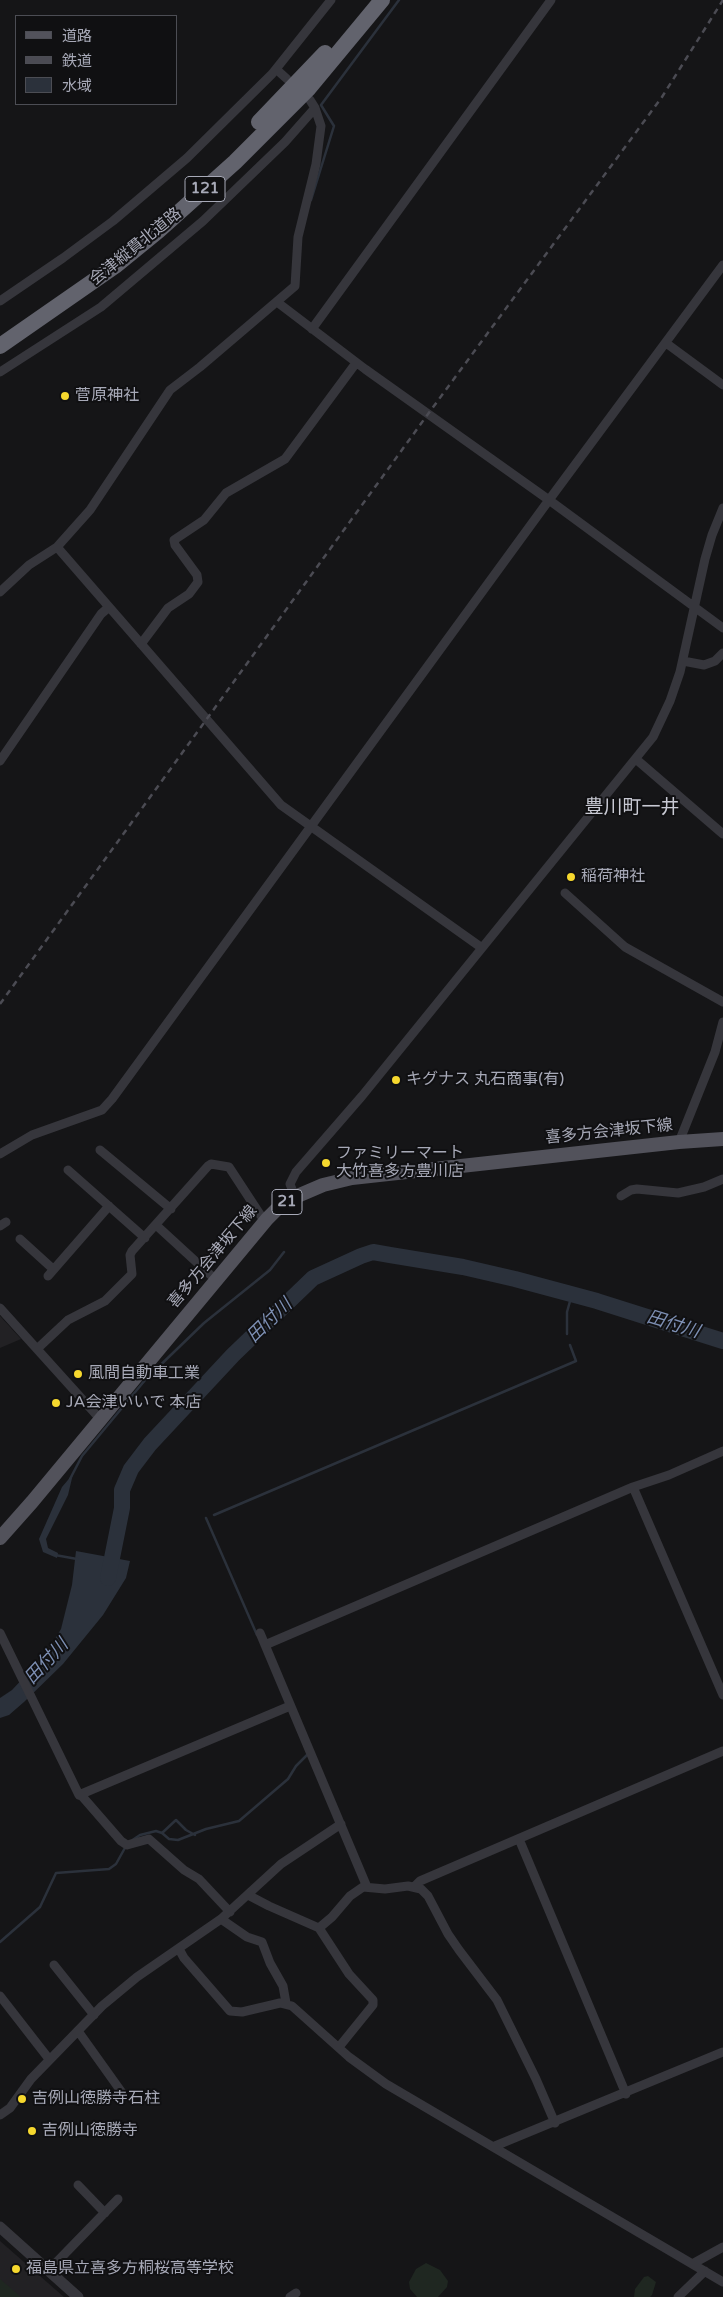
<!DOCTYPE html>
<html>
<head>
<meta charset="utf-8">
<style>
	body { margin:0 }
	#map { position:relative; width:723px; height:2297px; overflow:hidden; background:#151517; font-family:"Varela Round","Noto Sans JP",sans-serif }
	canvas { display:block }
	.legend { position:absolute; left:15px; top:15px; width:162px; height:90px; box-sizing:border-box; background:#101012; border:1px solid #4c4d54; margin:0; padding:6px 9px; list-style:none; font-size:15px; color:#a7a9b7 }
	.legend li { display:flex; align-items:center; gap:10px; height:25px }
	.legend b { width:25px; border:1px solid #4c4d54 }
</style>
</head>
<body>
<div id="map">
<canvas width="723" height="2297"></canvas>
<ul class="legend">
<li><b style="height:6px;background:#52525b"></b>道路</li>
<li><b style="height:6px;background:#4b4b53"></b>鉄道</li>
<li><b style="height:14px;background:#2b313b"></b>水域</li>
</ul>
</div>
<script>
const ctx = document.querySelector('canvas').getContext('2d');
ctx.lineJoin = 'round';
function fill(path, color) { ctx.fillStyle = color; ctx.fill(path, 'evenodd'); }
const toPath = rows => new Path2D(rows.map(r => 'M' + r).join(''));
function strokePath(path, color, width, dash) { ctx.strokeStyle = color; ctx.lineWidth = width; ctx.lineCap = dash ? 'butt' : 'round'; ctx.setLineDash(dash || []); ctx.stroke(path); }
function write(font, color, halo, rows, align = 'center') {
  ctx.font = font + ' "Varela Round","Noto Sans JP",sans-serif'; ctx.lineWidth = 4; ctx.setLineDash([]); ctx.textBaseline = 'middle'; ctx.strokeStyle = halo; ctx.fillStyle = color; for (const [text, x, y, turn = 0] of rows) {
    ctx.save(); ctx.translate(x, y); ctx.rotate((+turn || 0) * Math.PI / 180); ctx.textAlign = isNaN(turn) ? turn : align; if (halo) ctx.strokeText(text, 0, 0); ctx.fillText(text, 0, 0); ctx.restore();
  }
}
fill(toPath([
	[0,1316,21,1339,0,1348],
	[0,2241,64,2297,0,2297]
]), '#222124');
fill(toPath([
	[426,2263,440,2270,448,2281,447,2287,438,2297,417,2297,410,2289,409,2282,416,2269],
	[648,2276,656,2282,652,2295,650,2297,634,2297,635,2289,644,2277],
	[0,2279,21,2297,0,2297]
]), '#1f2721');
fill(toPath([
	[73,1474,68,1495,46,1539,48,1548,58,1553,57,1558,43,1552,39,1539,62,1487],
	[76,1551,130,1561,126,1578,103,1615,63,1664,24,1702,9,1715,0,1718,0,1698,12,1690,28,1673,50,1647,61,1629,72,1585]
]), '#2b313b');
strokePath(toPath([
	[311,200,334,126,321,105,399,0],
	[567,1334,567,1312,572,1294],
	[70,1479,82,1456,146,1379,204,1323,270,1270,284,1252],
	[214,1515,576,1361,570,1345],
	[206,1518,257,1635],
	[55,1555,77,1559],
	[162,1833,176,1820,186,1830,195,1835],
	[131,1841,140,1835,156,1831,162,1833,169,1839,178,1840,206,1829,239,1821,288,1779,296,1766,308,1754],
	[0,1942,40,1907,56,1873,109,1869,116,1864,126,1846]
]), '#2b313b', 2.5);
strokePath(toPath([
	[108,1578,122,1508,122,1490,131,1469,150,1444,233,1355,313,1278,361,1256,373,1252,390,1255,463,1267,515,1279,597,1301,723,1341]
]), '#2b313b', 16);
strokePath(toPath([
	[276,69,287,79],
	[0,301,63,258,113,221,187,158,272,74,331,0],
	[277,302,365,369,549,500,723,628],
	[312,329,551,0],
	[666,343,723,385],
	[0,372,101,307,203,221,285,142,315,108,310,100],
	[57,547,281,805,482,948],
	[0,592,29,565,57,547,90,510,170,390,200,367,295,286,298,237,316,164,321,126,315,108],
	[141,644,168,608,189,594,198,582,197,575,175,545,174,540,204,520,226,493,285,459,356,363],
	[683,661,704,665,715,661,723,653],
	[637,760,723,834],
	[0,761,101,614,109,607],
	[565,893,625,947,723,1002],
	[679,1142,715,1052,723,1022],
	[100,1150,171,1209],
	[0,1154,32,1135,102,1110,112,1099,549,500,723,265],
	[68,1170,145,1238],
	[621,1196,631,1190,637,1189,678,1193,704,1187,723,1179],
	[295,1197,290,1184,296,1172,362,1096,653,737,670,701,680,672,705,559,712,535,723,508],
	[156,1225,216,1280],
	[0,1226,6,1222],
	[20,1239,53,1269],
	[48,1276,109,1206],
	[0,1308,101,1420],
	[37,1349,68,1320,105,1301,132,1274,130,1255,132,1251,208,1166,211,1164,229,1167,265,1222],
	[633,1487,723,1695],
	[0,1633,79,1795,290,1706],
	[260,1633,367,1887],
	[265,1645,633,1487,669,1475,723,1451],
	[81,1795,121,1841,127,1845,149,1839,184,1870,199,1879,230,1912],
	[519,1839,626,2094],
	[415,1886,420,1881,723,1751],
	[248,1895,269,1906,319,1928,349,1974,373,2000,373,2005,339,2047],
	[221,1919,247,1937,262,1942,270,1963,283,1986,286,2003],
	[319,1928,332,1917,350,1896,363,1887,385,1889,408,1886,421,1889,428,1896,448,1934,459,1950,497,2000,536,2079,555,2123],
	[179,1949,184,1958,230,2011,242,2012,280,2003,292,2006,349,2057,386,2084,723,2282],
	[54,1965,94,2015],
	[0,1996,49,2059],
	[78,2031,123,2094],
	[0,2115,10,2108,31,2079,102,2006,137,1977,221,1919,281,1864,341,1824],
	[495,2146,723,2052],
	[78,2185,105,2213],
	[694,2263,723,2247],
	[49,2270,118,2199],
	[290,2297,296,2293],
	[678,2297,705,2271]
]), '#36363c', 9);
strokePath(toPath([
	[0,2227,78,2297]
]), '#36363c', 11);
strokePath(toPath([
	[0,1538,32,1502,267,1219,277,1209,295,1197,323,1185,352,1178,679,1142,723,1139]
]), '#52525b', 14);
strokePath(toPath([
	[259,122,325,53],
	[0,346,115,266,158,231,235,162,309,88,382,0]
]), '#62636d', 16);
strokePath(toPath([
	[0,1004,428,414,662,97,723,0]
]), '#4b4b53', 2.5, [6, 5]);
for (const [x, y, r, color] of [
	[65,396,5,"#f6d82e"],
	[571,877,5,"#f6d82e"],
	[396,1080,5,"#f6d82e"],
	[326,1163,5,"#f6d82e"],
	[78,1374,5,"#f6d82e"],
	[56,1403,5,"#f6d82e"],
	[22,2099,5,"#f6d82e"],
	[32,2131,5,"#f6d82e"],
	[16,2269,5,"#f6d82e"]
]) { const dot = new Path2D(); dot.arc(x, y, r, 0, 2 * Math.PI); ctx.fillStyle = color; ctx.fill(dot); strokePath(dot, '#101012', 2); }
for (const [x, y, w] of [
	[205,189,40],
	[287,1202,30]
]) { const box = new Path2D(); box.roundRect(x - w / 2, y - 12.5, w, 25, 4); ctx.fillStyle = '#101012'; ctx.fill(box); strokePath(box, '#a7a9b7', 1); }
write('bold 15px', '#a7a9b7', null, [
	["121",205,189],
	["21",287,1202]
]);
write('16px', '#a7a9b7', '#101012', [
	["会津縦貫北道路",136,247,-39],
	["喜多方会津坂下線",609,1132,-6],
	["喜多方会津坂下線",213,1257,-50]
]);
write('16px', '#a7a9b7', '#101012', [
	["菅原神社",75,396],
	["稲荷神社",581,877],
	["キグナス 丸石商事(有)",406,1080],
	["ファミリーマート",336,1154],
	["大竹喜多方豊川店",336,1172],
	["風間自動車工業",88,1374],
	["JA会津いいで 本店",66,1403],
	["吉例山徳勝寺石柱",32,2099],
	["吉例山徳勝寺",42,2131],
	["福島県立喜多方桐桜高等学校",26,2269]
], 'left');
write('italic 18px', '#7d8fb3', '#101012', [
	["田付川",270,1321,-44],
	["田付川",673,1325,17],
	["田付川",47,1662,-47]
]);
write('19px', '#c8c9d3', '#101012', [
	["豊川町一井",632,808]
]);
</script>
</body>
</html>
